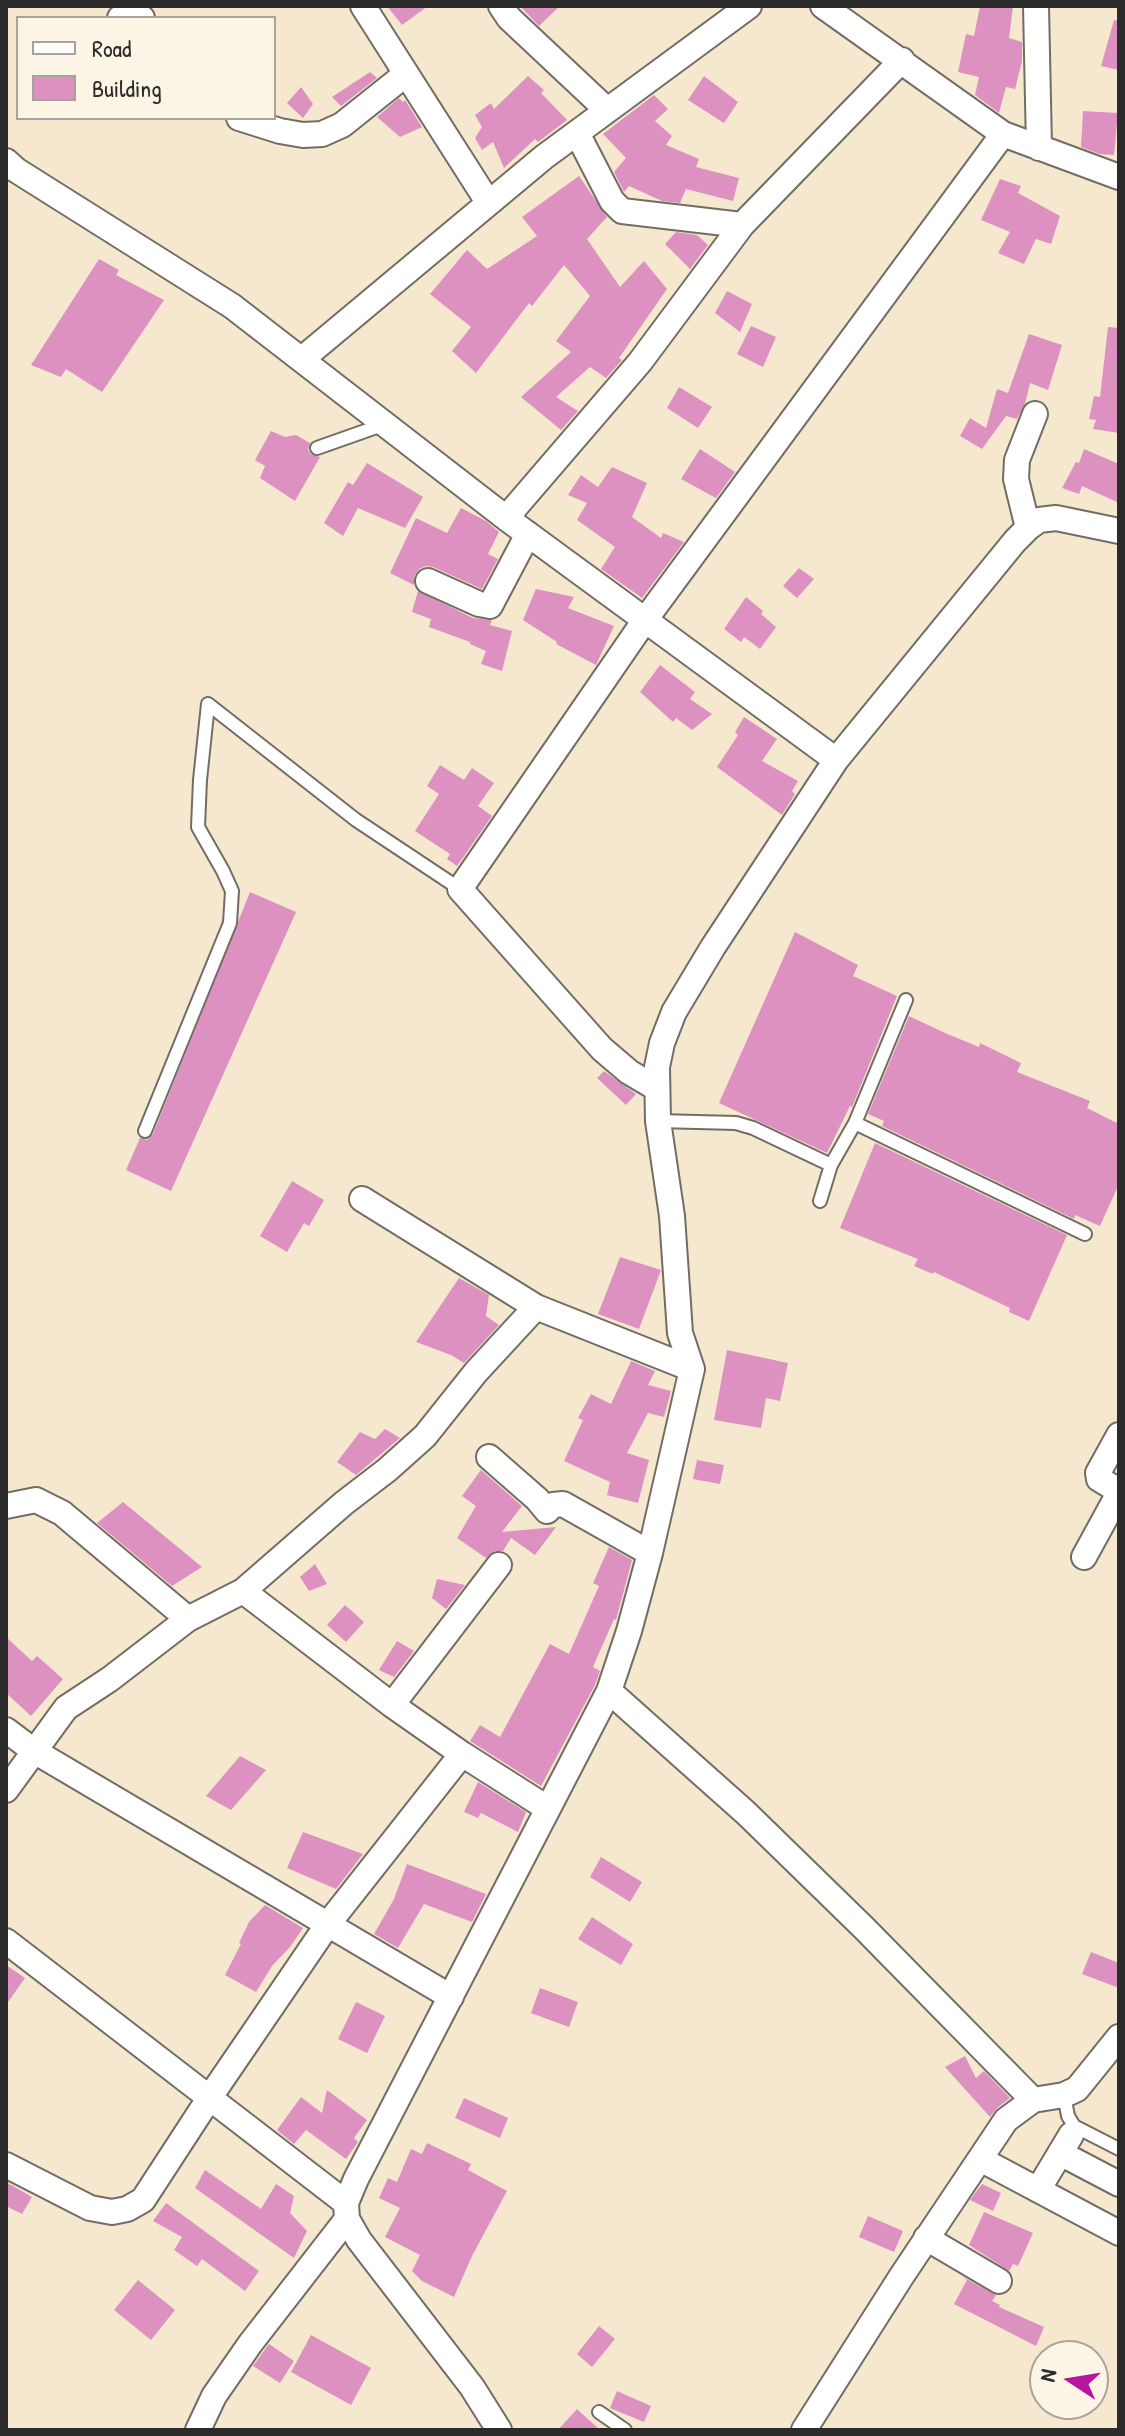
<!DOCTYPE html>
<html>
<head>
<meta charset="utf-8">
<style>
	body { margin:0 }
	#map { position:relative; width:1125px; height:2436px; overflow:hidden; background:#f6e8cf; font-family:"Patrick Hand",sans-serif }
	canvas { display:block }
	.frame { position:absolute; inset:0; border:8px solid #2b2b2b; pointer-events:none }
	.legend { position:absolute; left:16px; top:16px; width:260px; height:104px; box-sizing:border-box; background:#fcf5e5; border:2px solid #a8a49b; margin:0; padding:10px 14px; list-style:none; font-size:24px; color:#2b2b2b }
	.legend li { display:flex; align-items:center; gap:16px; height:40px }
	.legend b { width:40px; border:2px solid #a8a49b }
	.north { position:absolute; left:1029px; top:2340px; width:80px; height:80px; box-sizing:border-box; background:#fcf5e5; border:2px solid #a8a49b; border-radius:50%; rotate:282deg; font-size:22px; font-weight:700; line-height:32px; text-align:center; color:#2b2b2b }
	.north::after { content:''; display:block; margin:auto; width:28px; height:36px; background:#b5179e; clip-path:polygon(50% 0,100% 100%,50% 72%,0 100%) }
</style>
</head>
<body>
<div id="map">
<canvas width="1125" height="2436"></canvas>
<div class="frame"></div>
<ul class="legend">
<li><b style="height:10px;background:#fff"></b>Road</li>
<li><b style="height:22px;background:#dd91c1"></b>Building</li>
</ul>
<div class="north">N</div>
</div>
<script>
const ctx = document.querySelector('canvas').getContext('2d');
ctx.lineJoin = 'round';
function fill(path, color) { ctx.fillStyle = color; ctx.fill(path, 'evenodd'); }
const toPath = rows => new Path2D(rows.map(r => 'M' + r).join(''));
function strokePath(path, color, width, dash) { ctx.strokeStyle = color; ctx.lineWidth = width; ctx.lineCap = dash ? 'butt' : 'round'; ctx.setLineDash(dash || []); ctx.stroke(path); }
fill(toPath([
	[387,6,428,6,402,25],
	[520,6,560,6,539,26],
	[980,6,1013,6,1009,38,1022,42,1022,61,1015,89,1006,87,999,113,975,95,979,77,958,72,966,34,974,36],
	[1114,20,1119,21,1119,70,1101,66],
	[370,72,377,78,341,106,332,97],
	[528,76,544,90,541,93,567,120,538,142,535,139,504,168,493,142,482,150,475,138,482,127,475,115,491,103,494,109],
	[704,76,738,102,724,123,688,100],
	[301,87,313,104,303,118,287,103],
	[654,95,668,109,655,121,672,136,666,145,699,159,696,167,739,178,733,201,686,189,680,203,662,201,629,186,624,192,614,172,626,158,603,134],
	[399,98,403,102,405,100,422,127,400,137,377,117],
	[1083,111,1118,113,1114,155,1099,154,1081,147],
	[579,176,607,217,587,239,620,287,644,261,667,289,619,358,622,360,606,378,590,367,556,397,578,411,561,430,521,397,571,352,556,341,590,296,564,265,532,306,529,303,476,373,452,351,471,327,430,294,467,250,487,269,537,236,522,217],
	[1000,179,1021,186,1018,193,1060,216,1051,244,1036,239,1024,264,998,253,1010,232,981,220],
	[676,232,697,235,708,245,690,269,665,244],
	[99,259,119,270,116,275,164,300,102,392,66,369,61,377,31,365],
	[727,291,752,304,740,332,715,313],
	[751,326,776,337,763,367,737,354],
	[1108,327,1119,328,1119,433,1093,429,1096,420,1089,419,1094,396,1100,397],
	[1029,334,1062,345,1048,390,1030,383,1025,404,1017,419,1006,416,982,449,960,436,970,418,986,428,997,389,1008,393],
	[679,387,712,407,698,428,667,408],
	[271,431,285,437,296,435,310,443,308,450,311,454,320,457,295,501,260,478,265,466,255,460],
	[700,449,735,472,716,498,681,479],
	[1084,449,1119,464,1119,503,1082,486,1079,494,1062,488,1076,462,1079,463],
	[367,463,423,497,405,528,358,508,343,536,324,523,348,482,353,485],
	[612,467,647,483,632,517,661,538,663,533,684,542,642,598,601,569,615,547,577,520,587,503,568,495,581,475,598,487],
	[461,508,486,521,499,532,488,554,498,559,482,589,433,567,426,566,419,569,414,576,414,585,390,573,416,518,447,533],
	[799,568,814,579,797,598,783,586],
	[536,589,574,597,568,608,614,626,596,665,556,644,557,642,523,620],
	[418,591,473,618,492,620,490,625,512,631,502,671,481,664,486,651,470,644,470,642,429,627,431,619,412,612],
	[746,597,763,611,761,614,776,627,760,649,744,637,741,642,724,629],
	[660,665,695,692,690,699,712,714,692,730,676,718,673,722,640,692],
	[744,717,777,739,762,761,798,781,792,791,795,794,782,815,717,767,738,735,735,732],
	[440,765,464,780,472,768,494,783,478,806,492,816,457,866,447,859,450,854,415,831,439,794,427,786],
	[250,892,296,912,171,1191,126,1170,140,1138,147,1140,153,1134],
	[795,932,858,965,853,976,897,996,852,1107,850,1106,827,1153,719,1103],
	[909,1016,945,1033,979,1047,980,1043,1021,1063,1017,1072,1090,1101,1087,1108,1119,1124,1119,1184,1100,1226,1075,1215,1074,1219,882,1126,884,1121,868,1114],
	[604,1071,636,1094,626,1105,597,1078],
	[875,1143,1067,1235,1029,1321,1009,1312,1010,1308,934,1272,933,1274,914,1266,918,1259,840,1228],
	[292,1181,324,1200,309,1226,304,1223,287,1252,260,1236],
	[620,1257,661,1270,639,1329,598,1314],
	[459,1278,489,1295,486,1316,499,1325,464,1363,451,1355,416,1342],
	[727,1350,788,1363,780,1401,766,1398,761,1428,714,1420],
	[631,1361,655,1371,648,1385,671,1391,664,1417,648,1413,627,1453,649,1460,638,1503,607,1495,610,1482,564,1461,583,1420,578,1418,591,1394,611,1404],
	[385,1429,400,1438,356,1475,337,1462,360,1432,375,1439],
	[697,1460,724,1465,720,1484,693,1479],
	[481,1470,522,1506,502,1532,556,1527,535,1555,511,1538,503,1551,494,1551,486,1558,457,1538,476,1506,462,1496],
	[123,1502,202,1567,172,1586,97,1523],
	[609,1547,632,1560,616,1620,614,1619,593,1667,600,1671,595,1685,541,1786,470,1741,480,1725,500,1737,550,1644,569,1654,599,1586,593,1583],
	[315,1564,327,1584,309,1591,300,1577],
	[437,1579,465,1585,446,1609,432,1598],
	[345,1605,364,1622,346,1642,327,1625],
	[6,1637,32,1661,37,1656,63,1679,31,1716,6,1693],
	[397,1641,414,1651,394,1677,379,1670],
	[240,1756,266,1770,231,1810,206,1796],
	[478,1782,526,1812,518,1832,481,1813,478,1818,464,1812],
	[303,1832,363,1854,336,1889,287,1868],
	[601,1857,642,1882,630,1902,590,1877],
	[407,1864,486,1894,472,1922,424,1904,398,1948,374,1934,394,1899],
	[265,1905,303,1928,290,1947,272,1966,256,1992,225,1975,241,1944,239,1943,249,1922],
	[592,1917,633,1944,621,1965,578,1939],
	[1091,1952,1119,1963,1119,1988,1082,1974],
	[6,1965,25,1978,6,2005],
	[540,1988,578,2002,569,2027,531,2013],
	[356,2002,385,2016,367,2053,338,2039],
	[965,2056,976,2078,984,2071,1010,2098,997,2108,990,2117,945,2067],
	[327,2090,367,2120,354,2138,358,2142,346,2159,306,2130,294,2144,277,2130,301,2097,322,2113],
	[464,2098,508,2118,500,2138,455,2118],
	[427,2143,471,2164,468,2170,507,2191,472,2256,454,2297,422,2281,412,2271,420,2255,385,2237,400,2208,379,2198,388,2178,397,2182,411,2149,422,2154],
	[205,2170,261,2209,276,2184,294,2196,290,2213,307,2231,294,2258,195,2188],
	[6,2182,32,2197,22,2214,6,2206],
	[982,2184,1001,2193,993,2211,970,2200],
	[166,2203,259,2271,245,2291,202,2259,197,2266,174,2250,182,2237,153,2221],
	[984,2212,1033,2233,1018,2266,1013,2264,1009,2271,969,2245],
	[868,2216,903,2231,894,2252,859,2237],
	[961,2276,996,2295,992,2301,1000,2305,999,2307,1044,2327,1036,2346,954,2304,967,2280],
	[138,2280,175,2310,151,2340,114,2310],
	[599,2326,615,2339,592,2367,577,2354],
	[311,2335,371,2368,351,2405,291,2372],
	[269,2344,294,2361,280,2383,253,2366],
	[617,2391,651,2406,644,2422,610,2408],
	[577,2409,600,2430,558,2430]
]), '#dd91c1');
const lane = toPath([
	[317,448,385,424],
	[208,704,356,820,460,889],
	[658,1121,736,1123,753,1128,831,1165,855,1123,906,1000],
	[855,1123,1085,1234],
	[145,1131,230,923,232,891,223,871,198,827,200,780,208,704],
	[820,1201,831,1165],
	[1064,2095,1068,2116,1074,2126,1119,2149],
	[599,2412,625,2430]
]);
const street = toPath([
	[363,6,488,202],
	[501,6,509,18,607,110],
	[823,6,1003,134,1119,177],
	[1036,6,1039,148],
	[120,18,126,15,133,14,142,18],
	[239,118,280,131,303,135,322,134,342,125,406,74],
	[577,133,612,201,622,211,742,225],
	[6,161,16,170,232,306,506,518,836,760],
	[302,359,544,157,749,6],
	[506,518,640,362,742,225,902,60],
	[1028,528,1016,479,1017,460,1035,414],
	[428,581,479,604,490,606,528,534],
	[656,1088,629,1072,602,1049,460,889,645,620,1003,134],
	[362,1199,536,1307,692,1369],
	[1119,1435,1098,1473,1099,1479,1119,1491],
	[489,1457,537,1499,547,1511,553,1505,563,1504,650,1553],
	[6,1506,36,1500,62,1513,188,1619],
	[1084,1557,1119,1493],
	[243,1591,392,1705,462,1754,547,1808],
	[609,1691,746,1813,864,1928,1033,2100],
	[392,1705,499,1565],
	[6,1730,34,1751,451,1997],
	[6,1790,66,1708,110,1679,188,1619,243,1591,344,1503,387,1470,425,1436,476,1372,536,1307],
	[6,1941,346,2203],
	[1060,2153,1119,2184],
	[980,2159,1119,2233],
	[6,2165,90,2208,112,2212,127,2209,143,2200,210,2097,328,1924,462,1754],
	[1038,2190,1071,2135],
	[926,2238,999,2281],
	[198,2430,214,2396,250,2344,347,2219],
	[499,2430,472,2387,359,2240,347,2219,346,2203,356,2179,609,1691,629,1631,650,1553,692,1369,680,1333,672,1216,658,1121,657,1067,662,1043,674,1012,713,947,836,760,1015,541,1028,528,1039,520,1056,518,1119,531],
	[804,2430,901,2277,1006,2120,1033,2100,1064,2095,1077,2089,1119,2037]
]);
strokePath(lane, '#726d64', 16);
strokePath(street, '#726d64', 28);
strokePath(lane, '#fff', 12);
strokePath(street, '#fff', 24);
</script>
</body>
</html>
